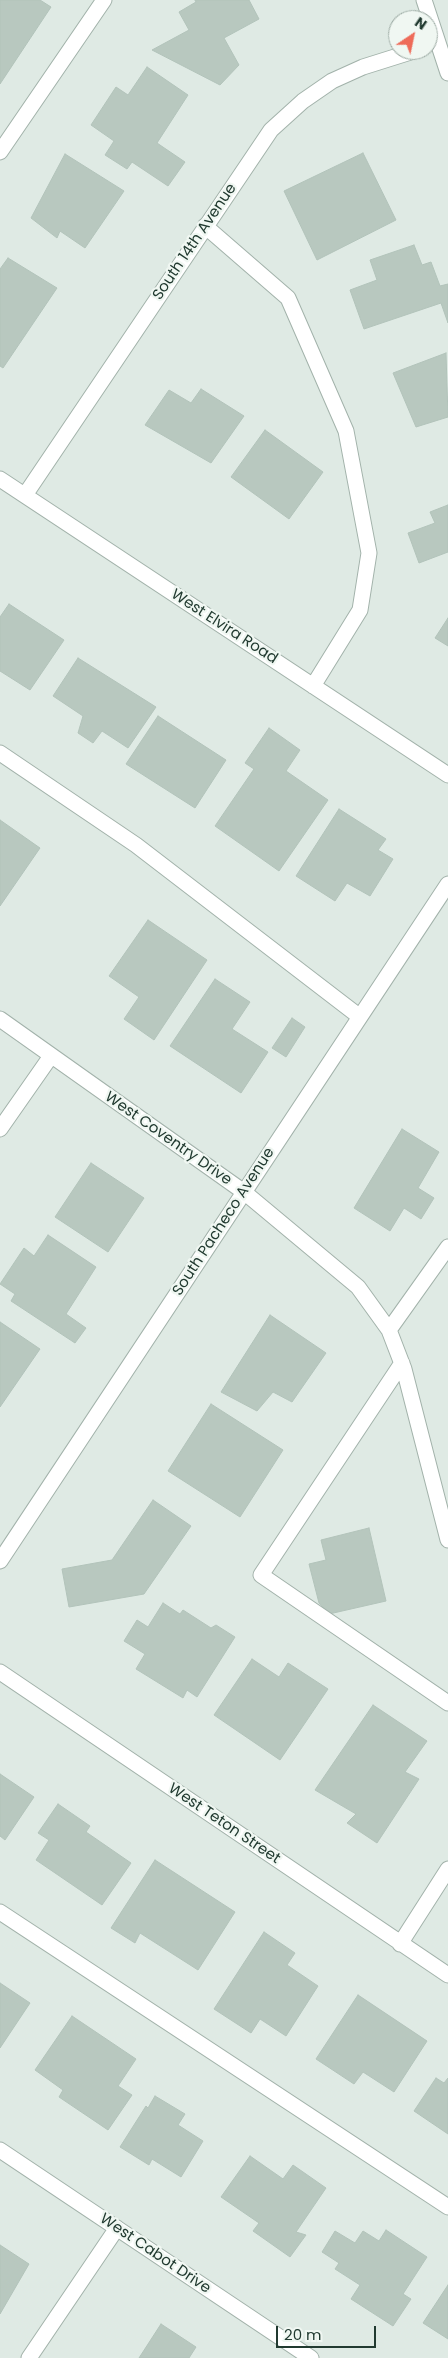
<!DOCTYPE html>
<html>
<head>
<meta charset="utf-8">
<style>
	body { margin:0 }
	#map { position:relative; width:448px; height:2358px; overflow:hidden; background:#dfeae4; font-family:Poppins,sans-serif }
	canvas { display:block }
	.north { position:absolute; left:388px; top:10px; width:50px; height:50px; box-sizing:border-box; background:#f0f7f2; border:1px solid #9daba4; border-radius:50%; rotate:34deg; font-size:14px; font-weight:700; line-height:20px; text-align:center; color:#213a30 }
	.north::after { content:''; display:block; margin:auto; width:18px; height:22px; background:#ee6b59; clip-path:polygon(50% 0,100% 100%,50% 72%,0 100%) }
	.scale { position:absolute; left:276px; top:2326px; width:100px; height:22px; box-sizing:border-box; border:2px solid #213a30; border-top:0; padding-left:6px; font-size:15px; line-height:18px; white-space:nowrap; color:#213a30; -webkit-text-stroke:4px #f0f7f2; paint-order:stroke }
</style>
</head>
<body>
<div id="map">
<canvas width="448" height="2358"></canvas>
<div class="north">N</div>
<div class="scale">20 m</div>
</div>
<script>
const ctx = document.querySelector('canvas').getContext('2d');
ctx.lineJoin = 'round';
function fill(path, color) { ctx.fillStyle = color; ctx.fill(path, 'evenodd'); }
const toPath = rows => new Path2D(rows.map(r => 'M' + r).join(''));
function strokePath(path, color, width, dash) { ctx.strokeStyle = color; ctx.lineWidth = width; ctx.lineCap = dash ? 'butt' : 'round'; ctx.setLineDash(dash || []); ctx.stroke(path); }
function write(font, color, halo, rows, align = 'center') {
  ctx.font = font + ' Poppins,sans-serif'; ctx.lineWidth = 4.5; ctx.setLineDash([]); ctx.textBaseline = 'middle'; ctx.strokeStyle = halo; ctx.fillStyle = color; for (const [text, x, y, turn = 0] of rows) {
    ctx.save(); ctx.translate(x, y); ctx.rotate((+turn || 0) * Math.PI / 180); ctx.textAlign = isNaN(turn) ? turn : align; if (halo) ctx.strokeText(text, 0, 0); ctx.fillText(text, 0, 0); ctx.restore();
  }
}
const building = toPath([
	[0,0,40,0,51,7,0,84,0,0],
	[195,0,249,0,259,19,224,38,239,65,220,85,152,50,189,30,179,12,196,2,195,0],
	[147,67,188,95,157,143,185,162,168,186,132,162,127,169,105,155,114,141,91,125,116,87,128,95,147,67],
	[363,153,396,220,317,260,284,191,363,153],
	[65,154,124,191,85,248,60,231,57,238,31,218,65,154],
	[414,245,422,265,431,262,440,286,448,284,448,323,441,303,364,329,350,290,377,280,370,260,414,245],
	[8,258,57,288,3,368,0,366,0,269,8,258],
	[446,353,448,417,416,427,393,373,446,353],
	[201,389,244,416,211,463,145,425,169,390,191,403,201,389],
	[265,430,323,472,289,519,231,477,265,430],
	[448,505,448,552,419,563,408,533,435,523,430,512,448,505],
	[9,604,64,640,30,690,0,671,0,617,9,604],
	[448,618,448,646,435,638,448,618],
	[78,658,156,707,128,748,102,731,93,743,78,733,83,716,53,696,78,658],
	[158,716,226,760,195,808,126,764,158,716],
	[269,728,300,750,286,771,328,800,279,871,215,826,254,769,245,763,269,728],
	[339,809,386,839,378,850,393,859,370,896,347,883,335,901,296,876,339,809],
	[0,820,40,848,0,906,0,820],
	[148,920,207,960,154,1040,124,1019,139,997,109,976,148,920],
	[215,979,250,1002,232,1029,268,1052,241,1093,170,1046,215,979],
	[292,1018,305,1027,286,1057,272,1048,292,1018],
	[402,1129,439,1152,418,1188,434,1198,421,1219,404,1208,390,1231,354,1208,402,1129],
	[91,1163,144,1198,108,1252,55,1217,91,1163],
	[48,1235,96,1267,66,1314,86,1328,75,1343,11,1301,15,1294,0,1284,24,1248,34,1256,48,1235],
	[270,1315,326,1353,292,1402,273,1392,257,1411,221,1392,270,1315],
	[0,1322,40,1349,0,1407,0,1322],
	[211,1404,283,1450,240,1517,168,1471,211,1404],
	[153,1500,191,1526,144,1594,69,1607,62,1569,112,1560,153,1500],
	[369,1528,386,1601,329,1614,319,1603,309,1564,326,1560,321,1540,369,1528],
	[163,1603,180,1614,183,1610,211,1628,216,1625,235,1637,197,1697,187,1690,183,1698,136,1669,145,1654,124,1641,137,1620,148,1627,163,1603],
	[252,1659,279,1677,288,1663,328,1689,280,1760,214,1715,252,1659],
	[373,1705,427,1741,405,1772,419,1779,377,1843,347,1823,356,1814,315,1790,373,1705],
	[0,1774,34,1797,5,1840,0,1836,0,1774],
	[58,1804,90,1826,86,1832,131,1863,102,1905,36,1860,49,1840,38,1833,58,1804],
	[155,1860,235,1912,198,1970,140,1933,135,1943,111,1928,155,1860],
	[264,1932,295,1953,287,1965,318,1986,286,2036,260,2019,251,2033,214,2009,264,1932],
	[0,1983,30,2003,0,2048,0,1983],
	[358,1995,427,2041,394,2092,363,2072,354,2084,316,2059,358,1995],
	[72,2016,136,2059,118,2086,132,2095,108,2130,59,2097,63,2090,35,2070,72,2016],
	[436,2078,444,2083,448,2078,448,2134,414,2111,436,2078],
	[155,2096,185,2114,178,2125,203,2141,181,2177,152,2159,149,2165,120,2147,146,2106,148,2108,155,2096],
	[250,2156,283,2179,293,2165,326,2188,296,2232,306,2235,290,2257,253,2231,259,2223,221,2197,250,2156],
	[386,2230,427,2257,403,2294,411,2299,393,2326,351,2299,360,2285,335,2269,339,2263,322,2252,335,2231,355,2243,363,2231,379,2241,386,2230],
	[0,2245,29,2264,0,2314,0,2245],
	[448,2285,448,2339,423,2323,448,2285],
	[161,2324,196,2347,189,2358,139,2358,161,2324]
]);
fill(building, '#b8c8bf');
strokePath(building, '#b2c3ba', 1);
const minor = toPath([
	[424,0,448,73],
	[0,152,104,0],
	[205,226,288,298,346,431,369,553,360,610,313,686],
	[0,479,448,775],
	[25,495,271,130,303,101,332,81,363,67,417,50],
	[0,753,136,845,360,1017],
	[0,1019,244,1192,358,1287,389,1330,404,1369,448,1540],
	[0,1129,51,1056],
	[389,1330,448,1247],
	[402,1363,261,1575,448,1703],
	[0,1561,448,884],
	[0,1672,448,1975],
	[0,1912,448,2207],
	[400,1944,448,1869],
	[0,2150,311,2358],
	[29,2358,117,2228]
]);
strokePath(minor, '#a2b2aa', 17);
strokePath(minor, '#fff', 15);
write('15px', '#213a30', '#f0f7f2', [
	["South 14th Avenue",195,242,-56],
	["West Elvira Road",224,627,33],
	["West Coventry Drive",168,1139,35],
	["South Pacheco Avenue",224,1222,-57],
	["West Teton Street",224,1824,34],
	["West Cabot Drive",155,2254,34]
]);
</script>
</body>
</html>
